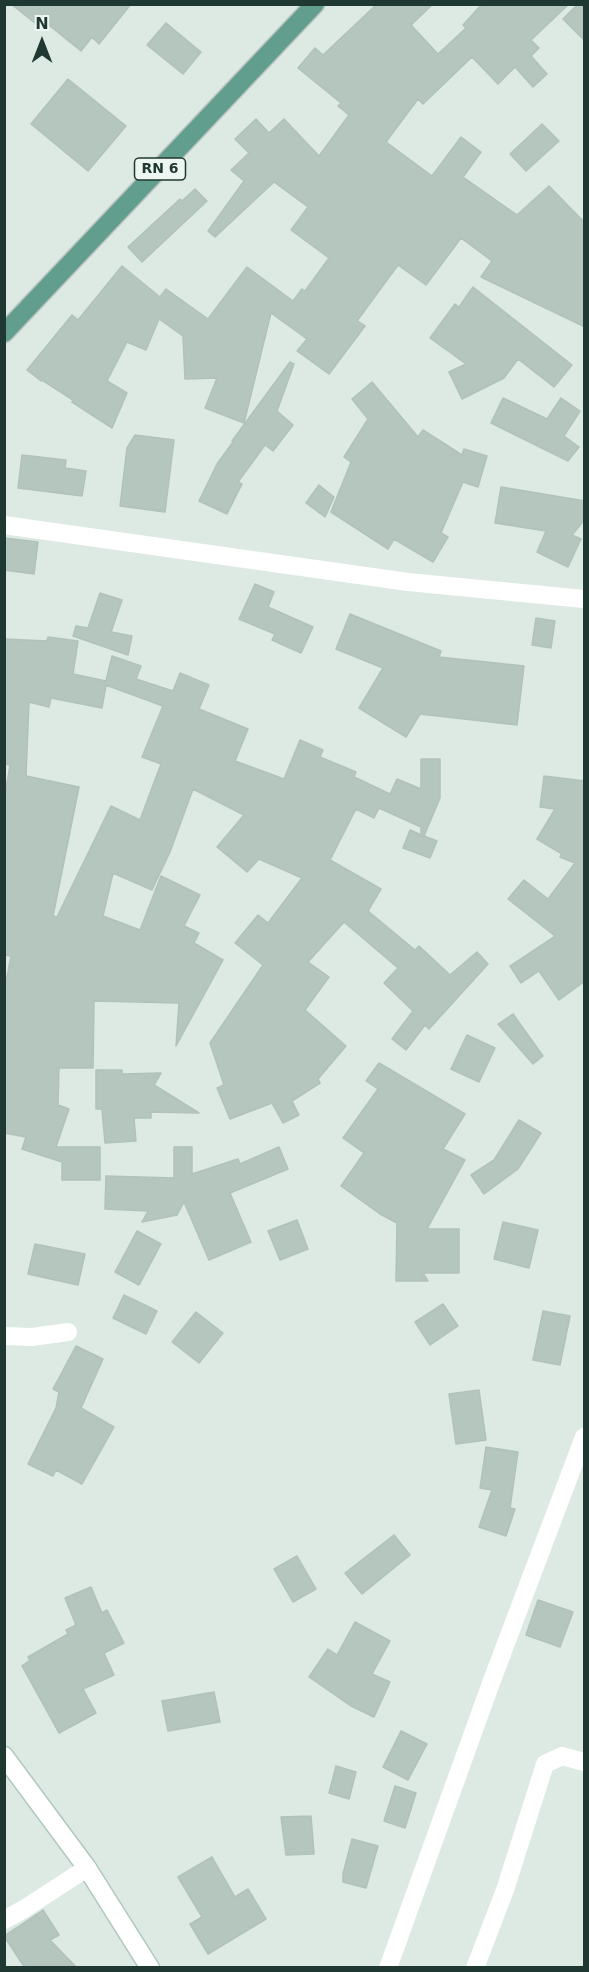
<!DOCTYPE html>
<html>
<head>
<meta charset="utf-8">
<style>
	body { margin:0 }
	#map { position:relative; width:589px; height:1972px; overflow:hidden; background:#dde9e3; font-family:"DejaVu Sans",sans-serif }
	canvas { display:block }
	.frame { position:absolute; inset:0; border:6px solid #1f3831; pointer-events:none }
	.north { position:absolute; left:12px; top:12px; width:60px; height:60px; -webkit-text-stroke:4px #edf6f1; paint-order:stroke; rotate:0deg; font-size:16px; font-weight:700; line-height:24px; text-align:center; color:#1f3831 }
	.north::after { content:''; display:block; margin:auto; width:21px; height:27px; background:#1f3831; clip-path:polygon(50% 0,100% 100%,50% 72%,0 100%) }
</style>
</head>
<body>
<div id="map">
<canvas width="589" height="1972"></canvas>
<div class="frame"></div>
<div class="north">N</div>
</div>
<script>
const ctx = document.querySelector('canvas').getContext('2d');
ctx.lineJoin = 'round';
function fill(path, color) { ctx.fillStyle = color; ctx.fill(path, 'evenodd'); }
const toPath = rows => new Path2D(rows.map(r => 'M' + r).join(''));
function strokePath(path, color, width, dash) { ctx.strokeStyle = color; ctx.lineWidth = width; ctx.lineCap = dash ? 'butt' : 'round'; ctx.setLineDash(dash || []); ctx.stroke(path); }
function write(font, color, halo, rows, align = 'center') {
  ctx.font = font + ' "DejaVu Sans",sans-serif'; ctx.lineWidth = 5; ctx.setLineDash([]); ctx.textBaseline = 'middle'; ctx.strokeStyle = halo; ctx.fillStyle = color; for (const [text, x, y, turn = 0] of rows) {
    ctx.save(); ctx.translate(x, y); ctx.rotate((+turn || 0) * Math.PI / 180); ctx.textAlign = isNaN(turn) ? turn : align; if (halo) ctx.strokeText(text, 0, 0); ctx.fillText(text, 0, 0); ctx.restore();
  }
}
const building = toPath([
	[11,4,131,4,99,44,92,37,81,51,45,22,40,27,11,4],
	[377,4,433,4,411,25,438,54,466,28,463,25,482,4,569,4,531,40,539,48,531,56,547,74,533,87,515,67,498,84,472,57,423,104,418,99,386,142,432,176,461,137,481,152,463,177,517,215,549,186,585,223,585,327,481,277,492,261,461,238,426,285,398,265,357,321,365,326,329,374,297,351,307,339,271,313,244,423,205,408,217,378,185,379,183,336,159,319,146,350,127,342,107,381,127,393,112,428,72,402,73,400,42,380,41,381,27,370,72,315,78,320,122,266,160,297,166,289,208,319,247,267,293,301,302,289,305,291,329,258,291,230,308,207,274,182,215,237,208,231,244,181,231,170,249,153,235,139,256,119,269,133,284,119,319,156,349,115,338,106,341,103,298,68,315,48,323,55,377,4],
	[578,4,585,4,585,41,563,19,578,4],
	[166,23,201,52,183,74,147,45,166,23],
	[68,79,126,126,88,171,31,124,68,79],
	[542,124,559,141,526,171,510,154,542,124],
	[195,189,207,201,142,262,128,247,180,199,182,201,195,189],
	[473,287,572,365,554,387,518,359,504,378,462,399,449,372,466,364,430,338,455,304,459,307,473,287],
	[290,362,294,364,277,411,293,425,273,451,265,445,238,482,242,484,227,514,199,501,217,464,233,442,232,441,290,362],
	[372,382,418,437,423,430,462,455,464,449,487,456,478,487,463,482,441,533,448,537,433,562,394,539,388,549,331,512,351,462,344,457,368,419,352,399,372,382],
	[503,398,547,419,561,398,580,411,564,436,579,447,568,461,491,423,503,398],
	[135,435,174,440,165,512,120,506,127,448,135,435],
	[22,455,66,460,65,468,86,471,82,496,18,488,22,455],
	[319,485,334,497,325,517,306,503,319,485],
	[501,487,585,501,585,519,572,535,581,539,568,567,537,552,546,531,495,523,501,487],
	[4,538,38,542,34,574,4,570,4,538],
	[255,584,274,592,268,607,313,627,301,653,272,640,275,634,239,619,255,584],
	[100,593,122,600,111,632,132,636,128,655,73,636,76,626,88,628,100,593],
	[350,614,441,651,439,657,524,666,517,725,420,714,406,737,359,708,383,668,336,649,350,614],
	[536,618,555,621,551,648,532,645,536,618],
	[48,637,78,641,73,674,106,681,112,656,141,666,136,679,173,691,180,673,209,685,199,709,248,729,235,761,284,779,300,740,323,750,320,757,356,772,354,777,390,794,397,779,421,789,421,759,440,759,440,798,424,836,437,841,430,858,403,848,410,830,421,835,421,827,379,808,374,818,356,809,330,860,381,889,368,911,415,950,419,946,450,975,477,952,488,964,429,1029,425,1025,406,1050,392,1039,413,1011,384,983,398,968,344,922,308,962,329,977,305,1010,346,1046,318,1079,320,1083,292,1101,299,1115,283,1123,272,1103,230,1119,217,1088,224,1085,210,1043,263,965,235,943,258,915,268,923,302,878,259,859,247,872,217,847,244,815,193,789,170,852,152,890,113,873,103,916,140,930,161,876,200,895,184,926,199,933,194,943,223,960,176,1046,179,1003,94,1001,93,1068,59,1068,58,1105,69,1109,56,1147,100,1147,100,1180,62,1180,62,1162,22,1149,26,1137,4,1133,4,993,11,956,4,955,4,801,10,765,4,764,4,639,47,641,48,637],
	[106,685,163,706,142,757,161,764,140,820,111,806,57,917,53,916,79,787,26,776,29,702,49,707,51,698,102,708,106,685],
	[544,776,585,781,585,981,559,1000,539,971,521,983,510,966,555,936,508,899,524,880,548,899,575,863,560,857,562,854,537,839,555,809,540,807,544,776],
	[513,1014,543,1056,533,1064,498,1024,513,1014],
	[467,1035,495,1048,479,1082,451,1069,467,1035],
	[379,1063,465,1114,443,1149,465,1160,427,1229,459,1229,459,1273,423,1273,428,1281,396,1281,397,1223,380,1214,341,1186,364,1153,343,1138,378,1089,366,1081,379,1063],
	[96,1070,122,1070,122,1074,161,1073,154,1085,199,1113,151,1112,151,1118,134,1118,136,1141,105,1143,102,1109,96,1109,96,1070],
	[519,1120,541,1133,518,1169,484,1194,471,1175,494,1160,519,1120],
	[174,1147,192,1147,192,1174,238,1159,240,1164,279,1147,288,1169,230,1193,251,1242,209,1260,184,1202,177,1215,142,1222,148,1211,105,1209,106,1176,174,1178,174,1147],
	[297,1220,308,1249,280,1260,268,1231,297,1220],
	[503,1222,538,1230,529,1268,494,1259,503,1222],
	[137,1231,161,1244,139,1285,115,1272,137,1231],
	[35,1244,85,1254,78,1285,28,1274,35,1244],
	[124,1295,157,1311,146,1334,113,1318,124,1295],
	[443,1304,458,1326,430,1345,415,1322,443,1304],
	[543,1311,570,1316,560,1365,533,1360,543,1311],
	[196,1312,223,1333,199,1363,172,1342,196,1312],
	[76,1346,103,1359,81,1408,114,1427,82,1484,56,1470,53,1476,28,1464,56,1408,59,1392,53,1389,76,1346],
	[479,1390,486,1440,456,1444,449,1394,479,1390],
	[486,1447,518,1452,510,1508,515,1509,506,1536,479,1527,492,1490,480,1488,486,1447],
	[394,1535,410,1555,362,1594,345,1573,394,1535],
	[297,1556,316,1589,293,1602,274,1569,297,1556],
	[91,1587,102,1613,107,1610,124,1643,104,1653,114,1675,83,1689,96,1713,59,1733,22,1666,30,1660,28,1657,68,1634,66,1630,76,1625,65,1598,91,1587],
	[538,1600,573,1612,560,1647,526,1635,538,1600],
	[355,1622,390,1641,372,1674,390,1682,374,1717,351,1706,309,1677,328,1649,337,1655,355,1622],
	[214,1692,220,1722,168,1731,162,1701,214,1692],
	[401,1731,427,1744,408,1780,383,1767,401,1731],
	[336,1766,356,1772,349,1799,329,1793,336,1766],
	[395,1786,416,1793,405,1828,384,1821,395,1786],
	[311,1816,314,1854,286,1855,281,1817,311,1816],
	[352,1839,378,1846,366,1888,343,1882,343,1874,352,1839],
	[212,1857,235,1897,248,1889,266,1919,208,1954,190,1924,202,1917,178,1877,212,1857],
	[43,1910,59,1935,50,1940,77,1968,25,1968,4,1936,43,1910]
]);
fill(building, '#b5c6bf');
strokePath(building, '#b0c2ba', 1.5);
const secondary = toPath([
	[4,1756,87,1868,150,1968]
]);
const primary = toPath([
	[4,333,315,4]
]);
strokePath(secondary, '#b0c8c0', 21);
strokePath(primary, '#bcc3c1', 21);
strokePath(toPath([
	[4,525,408,582,584,599],
	[4,1336,32,1337,68,1332],
	[4,1920,24,1909,87,1868],
	[388,1968,491,1683,584,1437],
	[475,1968,505,1890,545,1764,562,1756,584,1762]
]), '#fff', 18);
strokePath(secondary, '#fff', 18);
strokePath(primary, '#629e8e', 18);
for (const [x, y, w] of [
	[160,169,51]
]) { const box = new Path2D(); box.roundRect(x - w / 2, y - 11, w, 22, 4.5); ctx.fillStyle = '#edf6f1'; ctx.fill(box); strokePath(box, '#1f3831', 1.5); }
write('bold 14px', '#1f3831', null, [
	["RN 6",160,169]
]);
</script>
</body>
</html>
